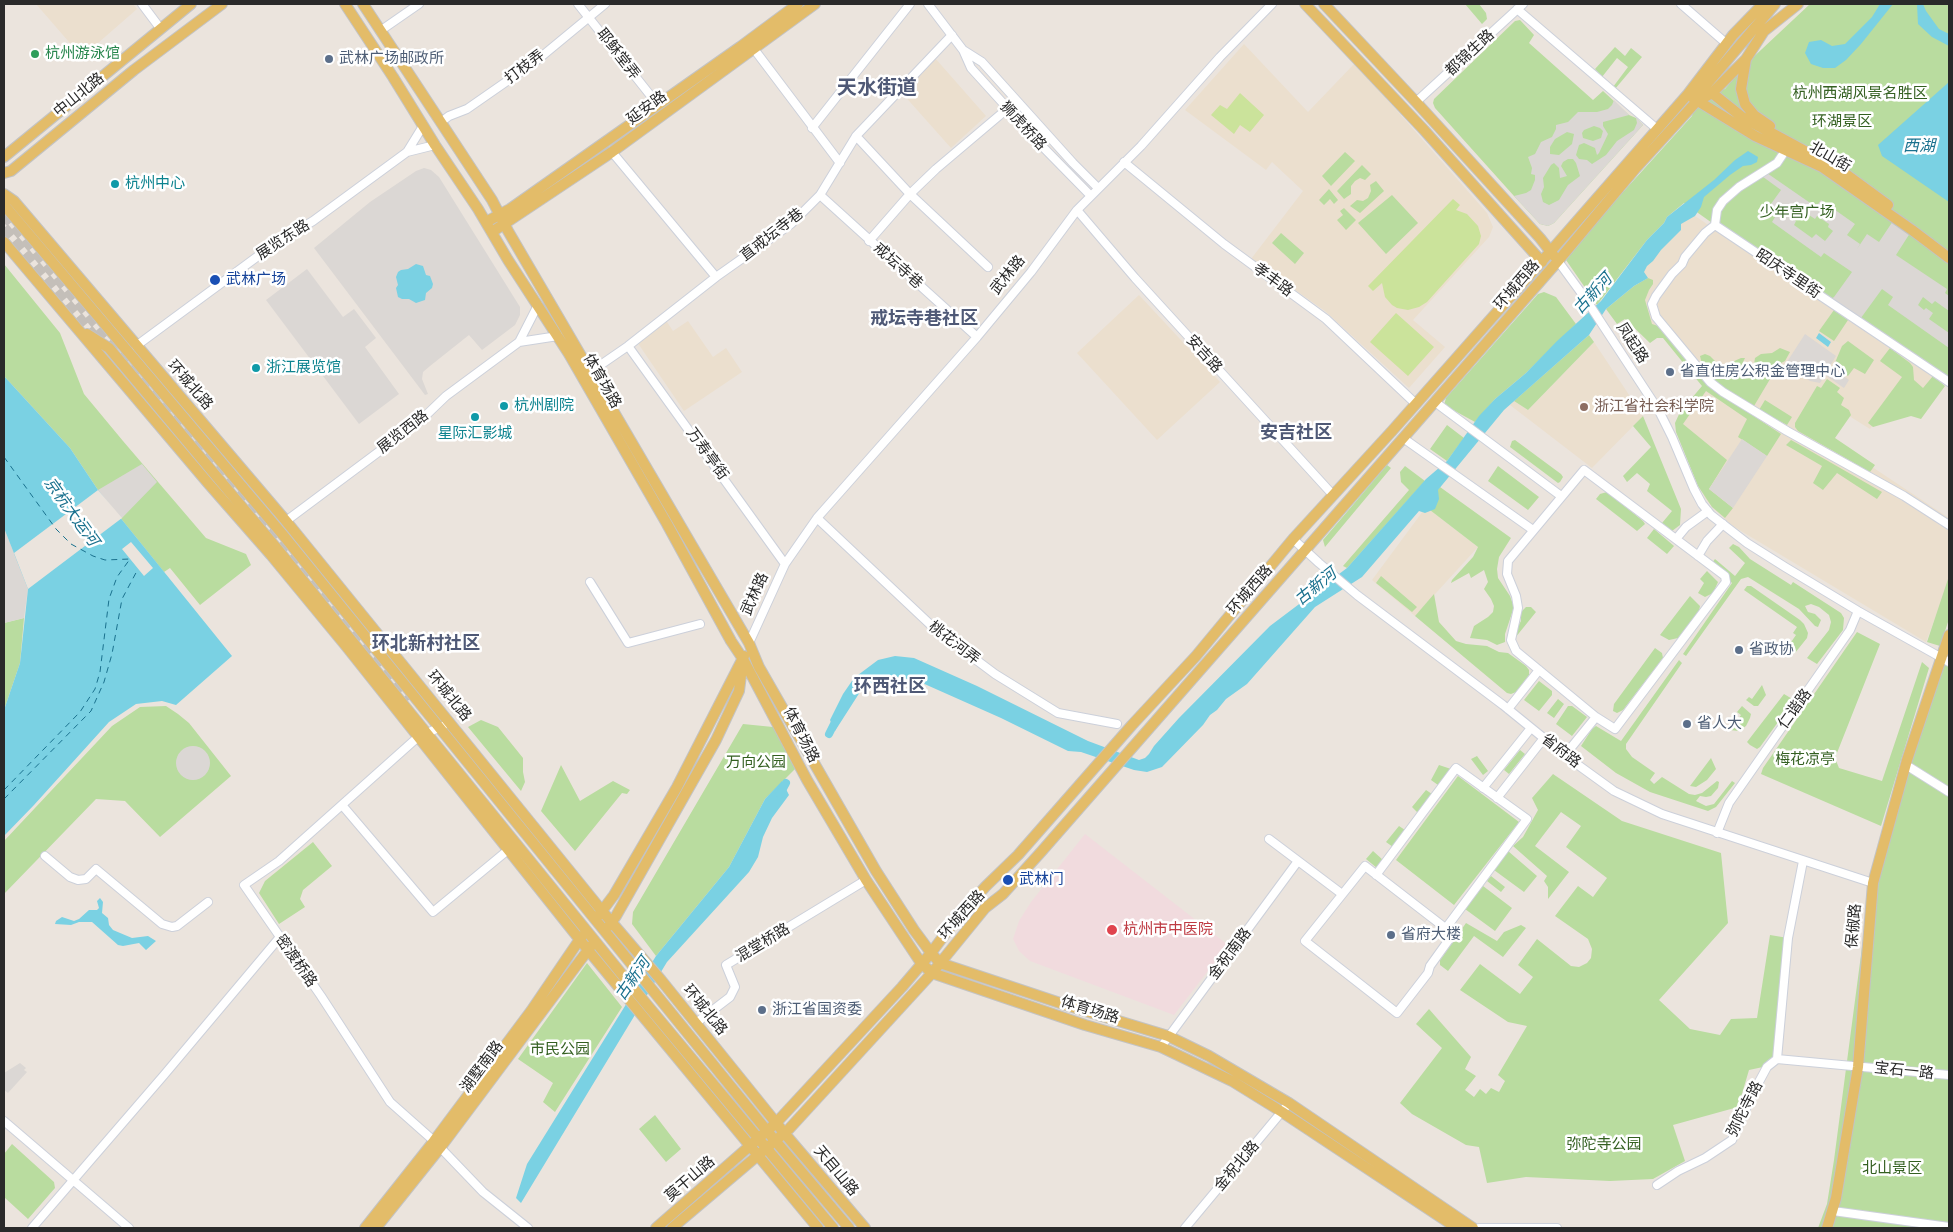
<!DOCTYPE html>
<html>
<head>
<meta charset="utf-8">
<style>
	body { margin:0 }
	#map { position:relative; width:1953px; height:1232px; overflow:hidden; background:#ebe4dd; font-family:"PT Sans",sans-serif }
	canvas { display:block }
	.frame { position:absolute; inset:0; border:5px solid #2a2a2a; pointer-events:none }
</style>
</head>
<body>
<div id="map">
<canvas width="1953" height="1232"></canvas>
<div class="frame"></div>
</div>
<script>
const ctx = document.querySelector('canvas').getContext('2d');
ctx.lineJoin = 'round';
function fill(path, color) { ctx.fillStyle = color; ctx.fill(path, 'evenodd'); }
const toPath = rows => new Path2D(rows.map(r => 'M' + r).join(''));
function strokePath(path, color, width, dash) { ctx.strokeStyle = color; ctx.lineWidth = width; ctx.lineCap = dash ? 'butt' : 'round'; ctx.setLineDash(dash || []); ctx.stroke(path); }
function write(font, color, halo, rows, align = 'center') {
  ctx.font = font + ' "PT Sans","Noto Sans SC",sans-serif'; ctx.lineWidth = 5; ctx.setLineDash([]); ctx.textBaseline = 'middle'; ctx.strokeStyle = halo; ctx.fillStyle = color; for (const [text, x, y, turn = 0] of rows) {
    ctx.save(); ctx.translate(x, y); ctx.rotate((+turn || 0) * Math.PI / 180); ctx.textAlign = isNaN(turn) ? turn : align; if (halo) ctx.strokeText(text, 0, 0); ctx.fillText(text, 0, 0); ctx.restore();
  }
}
fill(toPath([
	[36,4,133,4,137,9,82,57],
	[1244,44,1308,112,1355,63,1487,213,1493,227,1489,237,1413,320,1445,347,1409,388,1325,311,1251,259,1303,191,1272,162,1266,170,1185,110],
	[935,58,986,116,951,148,902,93],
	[1689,212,1943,382,1920,411,1874,424,1870,429,1846,414,1830,439,1949,518,1949,582,1926,642,1731,525,1712,507,1705,498,1677,424,1705,385,1660,333,1647,322,1637,273],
	[1139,295,1220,382,1157,440,1077,353],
	[663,316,673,331,688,321,713,357,726,348,742,372,684,411,633,336],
	[1594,342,1643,416,1592,468,1510,405,1514,401,1528,410],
	[1426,507,1478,547,1415,616,1372,580]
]), '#ebdfce');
fill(toPath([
	[1085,834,1228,945,1174,1015,1030,961,1019,951,1013,939,1019,921,1031,902]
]), '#f1dbde');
fill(toPath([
	[1465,4,1479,4,1486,13,1487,19,1482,24],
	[1810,4,1949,4,1949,382,1715,225,1684,203,1667,217,1664,223,1647,240,1597,305,1566,260,1614,202,1692,116,1697,101,1712,93,1725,89,1746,64],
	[1520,20,1534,35,1529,43,1593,100,1603,91,1629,115,1636,118,1643,125,1554,223,1548,226,1540,224,1514,196,1435,108,1433,103,1434,99,1515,21],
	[1615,47,1625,56,1631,48,1642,57,1615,89,1613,87,1628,67,1617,58,1602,77,1595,69],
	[1345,152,1355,161,1331,186,1322,176],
	[1362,165,1371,174,1365,180,1360,178,1355,181,1351,186,1351,194,1344,199,1337,191],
	[1376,181,1384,191,1360,213,1350,206,1357,200,1363,201,1368,198,1371,191,1370,185],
	[1329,189,1338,200,1334,204,1330,199,1324,205,1319,200],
	[1392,195,1418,223,1386,254,1358,223],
	[1344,208,1356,220,1346,230,1337,220,1343,215,1340,211],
	[1281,233,1304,253,1295,264,1272,243],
	[4,264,60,333,84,394,123,441,206,538,246,554,251,565,200,605,170,568,164,572,98,490,70,448,4,376],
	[1648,278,1653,280,1653,284,1649,290,1645,300,1652,324,1658,326,1665,335,1708,386,1781,434,1767,456,1738,437,1747,419,1706,391,1683,424,1727,460,1709,489,1733,508,1725,518,1712,507,1698,486,1676,432,1675,423,1680,412,1702,386,1663,338,1657,338,1650,343,1625,319,1617,324,1606,309,1634,286],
	[1544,292,1556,297,1576,324,1526,373,1495,399,1475,422,1444,405,1446,398,1538,294],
	[1834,310,1848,320,1834,341,1819,331],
	[1589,335,1594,342,1528,410,1514,401],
	[1848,341,1874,360,1865,374,1854,368,1848,376,1834,365,1842,346],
	[1780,348,1790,352,1785,361,1779,364,1754,406,1718,384,1702,364,1700,356,1705,354,1710,356,1721,367,1741,358,1745,358,1738,372,1746,376,1754,364,1755,358,1761,354,1772,353],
	[1890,348,1910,363,1913,367,1914,380,1923,388,1933,376,1945,386,1921,419,1911,416,1873,427,1868,423,1902,377,1880,361],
	[1827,379,1840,388,1837,392,1844,398,1841,405,1849,410,1851,415,1835,438,1875,465,1870,472,1798,431,1795,427,1795,423,1817,386,1821,388],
	[1765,400,1792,417,1787,425,1759,410],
	[1643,416,1681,509,1680,525,1672,531,1662,523,1672,511,1647,491,1650,484,1637,473,1627,482,1623,476,1651,447,1633,426],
	[1447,425,1464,438,1447,461,1430,449],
	[1515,440,1561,474,1563,477,1560,482,1558,483,1510,447,1512,441],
	[1791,440,1800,445,1882,492,1877,499,1837,473,1823,490,1813,483,1822,466,1786,445],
	[1387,465,1391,468,1325,547,1323,540],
	[1405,466,1425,481,1347,568,1343,566,1409,490,1401,482,1400,472],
	[1498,466,1539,497,1528,510,1488,481],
	[1440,487,1511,538,1499,557,1497,569,1498,578,1510,596,1514,607,1505,634,1505,642,1497,645,1487,640,1470,638,1474,626,1488,617,1493,612,1494,606,1491,599,1484,589,1488,582,1484,570,1471,578,1469,573,1451,583,1452,580,1473,557,1478,547,1426,507,1426,504],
	[1607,492,1643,521,1645,524,1637,531,1596,499,1600,494],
	[1654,529,1674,546,1667,554,1647,538],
	[1733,544,1739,547,1750,559,1791,585,1793,582,1841,613,1844,618,1843,630,1817,664,1807,658,1829,630,1831,622,1829,615,1819,607,1811,604,1805,606,1808,612,1815,614,1821,620,1818,627,1815,626,1799,609,1748,577,1741,579,1686,656,1683,654,1732,583,1712,563,1715,559,1735,576,1745,563,1729,548],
	[1707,571,1718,582,1713,593,1705,597,1698,593,1704,583,1700,579],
	[1381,576,1417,607,1412,612,1376,583],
	[1949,576,1949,619,1940,646,1927,642],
	[1747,586,1751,586,1800,620,1804,624,1808,633,1807,638,1795,653,1782,655,1796,635,1793,633,1797,627,1744,590],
	[1434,594,1439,622,1456,641,1466,644,1487,646,1499,652,1508,653,1526,666,1529,670,1529,675,1516,692,1511,694,1507,693,1415,616],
	[1690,596,1700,606,1699,611,1678,638,1669,640,1660,635],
	[1526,607,1531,607,1536,612,1515,638,1515,632,1521,621,1521,612],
	[24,618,20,663,4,710,4,623],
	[1857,632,1880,644,1835,758,1839,768,1882,781,1922,662,1929,668,1881,826,1761,774,1763,768],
	[1949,634,1949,1228,1818,1228,1827,1204,1834,1160,1869,894],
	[1655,648,1662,653,1663,658,1623,710,1617,713,1613,711,1614,704],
	[1679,660,1682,663,1626,744,1626,749,1632,757,1655,773,1650,780,1654,784,1662,777,1689,794,1695,795,1702,793,1717,781,1719,782,1718,788,1711,796,1706,797,1700,796,1696,801,1706,806,1714,804,1732,781,1735,783,1716,807,1708,811,1650,792,1616,773,1581,746,1592,729,1596,726,1621,741],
	[1539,681,1552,691,1552,695,1539,711,1524,700],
	[1762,685,1766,695,1758,706,1754,706,1746,700,1749,697,1752,699],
	[1784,694,1794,700,1760,747,1757,749,1750,745,1747,742],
	[1558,699,1564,704,1554,718,1547,713],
	[166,706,178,714,189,723,231,776,160,837,125,801,96,799,4,894,4,841,112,726,140,707],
	[1568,706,1572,706,1587,717,1572,736,1556,724],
	[1742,706,1751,714,1750,718,1746,726,1739,731,1730,730,1741,715,1737,712],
	[481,720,498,727,523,758,523,772,525,782,521,791,468,727],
	[743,724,773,727,795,769,765,799,729,867,656,956,632,924,633,912],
	[1520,750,1525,754,1509,774,1504,770],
	[1477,756,1488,771,1483,775,1471,759],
	[1711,758,1716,769,1707,780,1696,787,1690,786],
	[561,765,580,801,613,781,630,790,627,794,622,793,575,851,541,811],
	[1439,765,1451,769,1438,785,1431,780],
	[1553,774,1622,821,1721,853,1728,923,1659,1000,1690,1029,1720,1035,1731,1019,1757,1018,1770,935,1788,938,1777,1058,1791,1061,1749,1070,1738,1107,1673,1125,1685,1161,1653,1179,1610,1181,1526,1177,1487,1183,1479,1147,1466,1145,1412,1114,1400,1103,1442,1048,1416,1024,1429,1009,1471,1057,1465,1069,1476,1076,1465,1090,1474,1097,1480,1089,1486,1094,1491,1088,1499,1092,1505,1081,1498,1075,1527,1026,1508,1022,1460,990,1480,964,1520,994,1533,977,1518,965,1537,939,1571,966,1579,967,1587,963,1591,958,1592,949,1588,939,1555,916,1578,886,1593,897,1607,878,1566,847,1581,826,1561,812,1535,846,1569,872,1548,899,1548,887,1544,881,1547,876,1513,846,1523,837,1538,810,1532,798],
	[1458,776,1519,822,1454,905,1396,860],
	[1426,790,1432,794,1418,813,1412,807],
	[1399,826,1405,830,1393,847,1386,842],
	[313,842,332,866,303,890,300,899,305,907,279,924,259,893,265,881],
	[1373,851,1383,860,1377,868,1366,859],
	[1508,851,1537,876,1524,892,1494,870],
	[1491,876,1505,887,1501,892,1487,881],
	[1483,886,1512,908,1495,931,1465,909],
	[1466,923,1497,941,1504,932,1521,925,1526,928,1503,957,1474,936,1448,971,1440,965,1440,960],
	[587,963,622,1007,555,1112,543,1102,553,1083,518,1059],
	[655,1115,681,1149,666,1162,639,1129],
	[12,1144,54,1182,55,1188,28,1219,4,1197,4,1154]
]), '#b9dc9f');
fill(toPath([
	[1240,93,1264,115,1250,132,1240,125,1234,134,1211,115,1220,105,1227,109],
	[1453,199,1460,205,1456,210,1467,214,1478,226,1481,236,1479,244,1427,302,1419,307,1408,310,1397,308,1392,305,1385,297,1382,283,1373,291,1368,286],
	[1396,313,1434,347,1408,376,1370,342]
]), '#cbe39b');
fill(toPath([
	[1614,100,1629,115,1603,122,1603,126,1608,134,1599,153,1597,155,1595,148,1584,143,1579,145,1576,155,1579,159,1587,160,1592,164,1606,155,1617,141,1634,130,1637,123,1636,118,1643,125,1554,223,1548,226,1540,224,1514,196,1526,193,1531,190,1535,180,1535,175,1531,174,1532,168,1528,157,1535,154,1541,142,1552,137,1556,129,1556,125,1568,122,1578,112,1597,112,1608,109,1612,105],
	[1594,126,1600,128,1603,131,1601,138,1593,141,1583,138,1582,133,1584,130],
	[1567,132,1574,134,1572,144,1559,155,1550,154,1550,147,1555,139],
	[1568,159,1573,159,1576,163,1580,176,1568,185,1559,200,1549,205,1543,202,1541,194,1544,187,1543,178,1551,165,1554,163,1559,168,1560,178,1567,176,1561,166,1563,162],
	[424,168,431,170,439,177,520,307,520,315,515,325,482,350,469,335,430,366,423,372,422,379,428,394,425,395,314,248,370,202,416,171],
	[1764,171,1816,207,1821,200,1855,224,1847,235,1860,244,1857,249,1867,234,1879,242,1895,218,1912,230,1896,255,1947,289,1945,293,1949,296,1949,311,1935,301,1932,304,1923,297,1918,305,1924,310,1926,308,1933,313,1929,319,1949,333,1949,348,1888,305,1893,297,1882,289,1858,322,1828,301,1834,297,1852,272,1824,253,1821,257,1772,222,1777,214,1768,208,1781,190,1759,174],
	[1797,207,1815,219,1817,216,1829,224,1828,227,1833,231,1825,241,1816,234,1812,238,1794,225,1796,221,1790,216],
	[307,269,343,317,354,309,376,338,365,347,399,394,359,424,266,300],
	[1805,334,1836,356,1830,366,1849,380,1844,388,1825,375,1820,383,1810,381,1785,365],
	[1742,439,1767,456,1733,508,1709,489],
	[142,464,157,482,122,518,28,589,24,618,4,623,4,528,14,553,98,490],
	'176 763a17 17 0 1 1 34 0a17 17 0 1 1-34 0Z',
	[20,1063,26,1068,24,1070,27,1072,8,1093,4,1090,4,1073]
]), '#dbd7d4');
fill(toPath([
	[1880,4,1893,4,1861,44,1846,60,1835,68,1823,68,1811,64,1805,53,1809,42,1821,40,1832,46,1845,44,1872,17],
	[1917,4,1923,4,1926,11,1939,29,1949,34,1949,46,1932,37,1918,24],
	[1949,82,1949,202,1882,156,1878,145],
	[1748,151,1758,157,1757,162,1751,165,1743,166,1730,175,1704,197,1701,207,1695,216,1681,224,1681,230,1661,250,1653,261,1647,266,1644,272,1648,278,1634,286,1606,309,1589,335,1504,410,1438,490,1439,499,1435,509,1425,513,1419,511,1362,577,1315,607,1247,684,1226,699,1217,710,1210,715,1203,725,1162,767,1147,772,1134,770,1081,752,1068,751,1001,718,920,682,899,677,884,680,870,685,860,692,835,731,830,720,843,694,854,678,878,660,895,656,914,658,977,686,1088,741,1139,760,1145,758,1149,754,1154,746,1179,718,1270,626,1347,568,1426,479,1447,461,1479,416,1495,399,1526,373,1557,341,1601,301,1647,240,1664,223,1667,217,1714,180,1735,160],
	[416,264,423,266,426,275,430,276,433,284,432,288,426,293,425,300,416,303,409,299,402,299,398,297,396,288,398,285,396,277,398,272,401,270,408,269],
	[1819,333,1831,342,1828,347,1816,338],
	[4,376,70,448,98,490,232,656,176,705,162,701,136,704,109,722,34,805,4,836,4,710,20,663,28,589,4,528],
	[782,781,789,795,772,818,763,837,758,857,749,872,667,962,521,1203,516,1198,527,1164,656,956,729,867,765,799],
	[100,898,103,902,102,913,108,918,109,925,113,930,132,938,148,936,156,941,146,950,139,943,123,946,118,945,92,922,79,922,71,925,55,924,56,921,62,917,74,921,79,919,89,910,97,910,99,908,97,901]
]), '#7ad1e3');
fill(toPath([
	[98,490,122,518,28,589,14,553],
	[131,542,153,568,144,576,122,549]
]), '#ebe4dd');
strokePath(toPath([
	[829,734,837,718],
	[780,794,786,783]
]), '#7ad1e3', 8);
strokePath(toPath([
	[4,457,56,529,71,544,93,556,105,560,130,559,117,577,109,599,100,672,95,689,80,712,4,790],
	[4,799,91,711,104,682,112,654,122,599,138,569]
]), '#1a718e', 1, [6, 5]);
strokePath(toPath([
	[4,214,410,699],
	[4,228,97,340]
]), '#c4bfb9', 11, [11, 5.5]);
const minor = toPath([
	[142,4,160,28],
	[578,4,658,105],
	[928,4,963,50],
	[1681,4,1727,44],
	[1517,9,1657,129],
	[380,31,419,4],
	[754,49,840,163],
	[1416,102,1523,4],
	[441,122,449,116,467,109,536,61,605,4],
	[812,128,910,4],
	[856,136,910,194,988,267],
	[1785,151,1777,163,1739,187,1723,201,1717,210,1715,225,1949,382],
	[407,152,435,145],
	[612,152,716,277],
	[1124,162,1224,244,1326,319,1416,404],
	[820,195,977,337],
	[1091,196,1040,144,971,68,963,50,982,62,1073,163,1098,188],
	[1077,210,1135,278,1333,495],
	[1715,225,1705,233,1685,257,1682,264,1672,274,1656,296,1652,304,1656,317,1710,382,1723,392,1787,431,1904,496,1949,525],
	[869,241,910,194,936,169,1007,109],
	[1558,261,1585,298,1659,411,1672,437,1694,489,1702,504,1711,515,1747,543,1785,567,1858,611,1949,662],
	[519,342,558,336],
	[136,346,273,245,313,221,407,152,423,126],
	[628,346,785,564],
	[589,369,599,366,628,346,716,277,791,224,820,195,856,136,952,35],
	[1435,402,1561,496],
	[1403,438,1533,530],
	[1584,470,1725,576,1726,582,1615,729,1596,717,1516,651,1511,640,1518,608,1516,596,1507,574,1508,561,1584,470],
	[817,518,935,629,995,674,1058,713,1117,724],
	[286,521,420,421,446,396,519,342,538,305],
	[1293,539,1319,563,1357,595,1503,705,1567,757,1614,791,1662,814,1873,883],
	[1676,539,1686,527,1708,511],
	[1698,556,1707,541,1723,524],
	[590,582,628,643,700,624],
	[749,643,785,564,817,518,977,337,1031,272,1077,210,1141,146,1220,57,1272,4],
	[1508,709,1539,670],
	[443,726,418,737,279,861,244,885,321,996,390,1102,434,1141,483,1192,528,1228],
	[1565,755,1596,717],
	[1906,765,1949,792],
	[1483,788,1531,728],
	[1497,798,1544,738],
	[342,805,433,912,508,850],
	[1717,833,1729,803,1850,630,1858,611],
	[1269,839,1342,894],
	[45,856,70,877,78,880,86,879,96,869,162,924,172,927,177,926,208,902],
	[1803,861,1788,938,1777,1059,1949,1075],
	[1365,866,1453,934,1430,966,1428,973,1397,1013,1305,941,1365,866],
	[1376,875,1456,768,1527,819,1446,928],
	[696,1023,730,997,735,987,726,965,866,880],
	[1161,1047,1298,861],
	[4,1121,129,1228],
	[1657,1185,1678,1171,1705,1158,1732,1140,1753,1093,1767,1067,1777,1059],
	[1833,1211,1949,1227],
	[32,1228,164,1075,280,937],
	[1185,1228,1289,1103],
	[1479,1228,1557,1228]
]);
const major = toPath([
	[345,4,393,77,435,145,478,209,508,260,569,354,667,524,731,641,743,659,807,780,866,880,921,963,932,973,1085,1025,1161,1047,1232,1081,1282,1112,1457,1228],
	[363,4,492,200,508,231,749,643,759,667,876,871,914,930,931,953,940,963,1069,1006,1168,1036,1209,1056,1289,1103,1473,1228],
	[1305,4,1424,130,1542,262],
	[1324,4,1416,102,1540,238,1554,256],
	[1746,59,1741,89,1745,104,1754,115,1770,126],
	[1691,93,1706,85,1775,4],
	[1712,93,1742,117,1803,150,1828,161,1888,205],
	[1693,98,1755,136,1822,167,1912,230,1949,258],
	[4,157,191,4],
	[4,173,11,171,134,70,222,4],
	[4,194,14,201,286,521,602,911,661,980,785,1134,865,1228],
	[4,205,283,535,767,1131,849,1228],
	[486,222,510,209,740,47,798,4],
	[492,232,612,152,815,4],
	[4,242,208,483,271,555,346,646,588,950,818,1228],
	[87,334,109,348,279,551,633,988,833,1228],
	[599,915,614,895,677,787,744,656],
	[609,926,616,916,716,740,739,691,742,667],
	[365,1228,434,1141,531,1011,582,936],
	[376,1228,440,1148,591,946],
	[656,1228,776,1123,902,987,931,953,957,918,986,886,1018,855,1132,725,1196,656,1293,539,1392,431,1550,252,1688,94,1733,35,1763,4],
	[672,1228,789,1129,932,973,985,908,1003,894,1041,852,1558,261,1635,169,1697,101,1712,93,1746,59,1764,31,1798,4],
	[1827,1228,1836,1198,1858,1067,1873,883,1907,760,1949,635]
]);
strokePath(minor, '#ccd0da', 10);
strokePath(major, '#c3c3c3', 12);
strokePath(minor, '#fff', 8);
strokePath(major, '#e3bc69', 10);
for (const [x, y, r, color] of [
	[35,54,5,"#2e9e5b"],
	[329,59,5,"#5c6f8a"],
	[115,184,5,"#0f9aa8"],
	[215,280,6,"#1a4fb4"],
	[256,368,5,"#0f9aa8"],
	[1670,372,5,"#5c6f8a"],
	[504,406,5,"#0f9aa8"],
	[1584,407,5,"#8d6e63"],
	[475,417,5,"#0f9aa8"],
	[1739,650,5,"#5c6f8a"],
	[1687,724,5,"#5c6f8a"],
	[1008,880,6,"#1a4fb4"],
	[1112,930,6,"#e0444e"],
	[1391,935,5,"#5c6f8a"],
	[762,1010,5,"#5c6f8a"]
]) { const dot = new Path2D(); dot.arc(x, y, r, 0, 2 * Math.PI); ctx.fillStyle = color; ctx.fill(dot); strokePath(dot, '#fff', 2); }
write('15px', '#2a2a2a', '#fff', [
	["都锦生路",1470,53,-43],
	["耶稣堂弄",618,54,52],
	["打枝弄",525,67,-37],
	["中山北路",79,95,-39],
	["延安路",647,108,-36],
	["狮虎桥路",1023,126,47],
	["北山街",1830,157,30],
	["直戒坛寺巷",772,235,-38],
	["展览东路",283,240,-33],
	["戒坛寺巷",898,266,42],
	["昭庆寺里街",1788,274,34],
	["武林路",1008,275,-51],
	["孝丰路",1273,280,36],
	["环城西路",1517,285,-49],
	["凤起路",1632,343,57],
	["安吉路",1204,354,48],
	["体育场路",602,381,60],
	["环城北路",190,385,49],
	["展览西路",403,432,-38],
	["万寿亭街",707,454,54],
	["环城西路",1250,590,-49],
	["武林路",755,594,-66],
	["桃花河弄",954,643,38],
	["环城北路",449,696,51],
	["仁谐路",1795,709,-54],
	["体育场路",801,735,63],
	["省府路",1561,751,38],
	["环城西路",962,915,-48],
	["保俶路",1854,926,-85],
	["混堂桥路",763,943,-31],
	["金祝南路",1230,954,-53],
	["密渡桥路",296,961,55],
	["环城北路",705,1010,51],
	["体育场路",1090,1010,17],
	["湖墅南路",482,1067,-53],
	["宝石一路",1904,1071,6],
	["弥陀寺路",1745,1109,-63],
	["金祝北路",1237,1166,-50],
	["天目山路",836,1171,50],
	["莫干山路",690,1179,-41]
]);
write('15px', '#27864d', '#fff', [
	["杭州游泳馆",45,54]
], 'left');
write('15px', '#4e5e75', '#fff', [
	["武林广场邮政所",339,59],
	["省直住房公积金管理中心",1680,372],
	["省政协",1749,650],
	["省人大",1697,724],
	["省府大楼",1401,935],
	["浙江省国资委",772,1010]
], 'left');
write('15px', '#346021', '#fff', [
	["杭州西湖风景名胜区",1860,94],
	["环湖景区",1842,122],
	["少年宫广场",1797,213],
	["梅花凉亭",1805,760],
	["万向公园",756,763],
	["市民公园",560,1050],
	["弥陀寺公园",1604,1145],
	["北山景区",1892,1169]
]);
write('15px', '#0d838f', '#fff', [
	["杭州中心",125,184],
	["浙江展览馆",266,368],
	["杭州剧院",514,406],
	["星际汇影城",475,434,"center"]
], 'left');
write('15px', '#164399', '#fff', [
	["武林广场",226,280],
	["武林门",1019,880]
], 'left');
write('15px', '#785e54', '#fff', [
	["浙江省社会科学院",1594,407]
], 'left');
write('15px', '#be3a42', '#fff', [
	["杭州市中医院",1123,930]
], 'left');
write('italic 16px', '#1a718e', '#fff', [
	["西湖",1919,146],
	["古新河",1593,294,-47],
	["京杭大运河",71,512,54],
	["古新河",1316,587,-39],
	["古新河",633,979,-55]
]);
write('bold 18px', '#4f5976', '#fff', [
	["戒坛寺巷社区",924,319],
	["安吉社区",1296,433],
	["环北新村社区",426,644],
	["环西社区",890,687]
]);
write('bold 20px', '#4f5976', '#fff', [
	["天水街道",877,88]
]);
</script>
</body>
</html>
